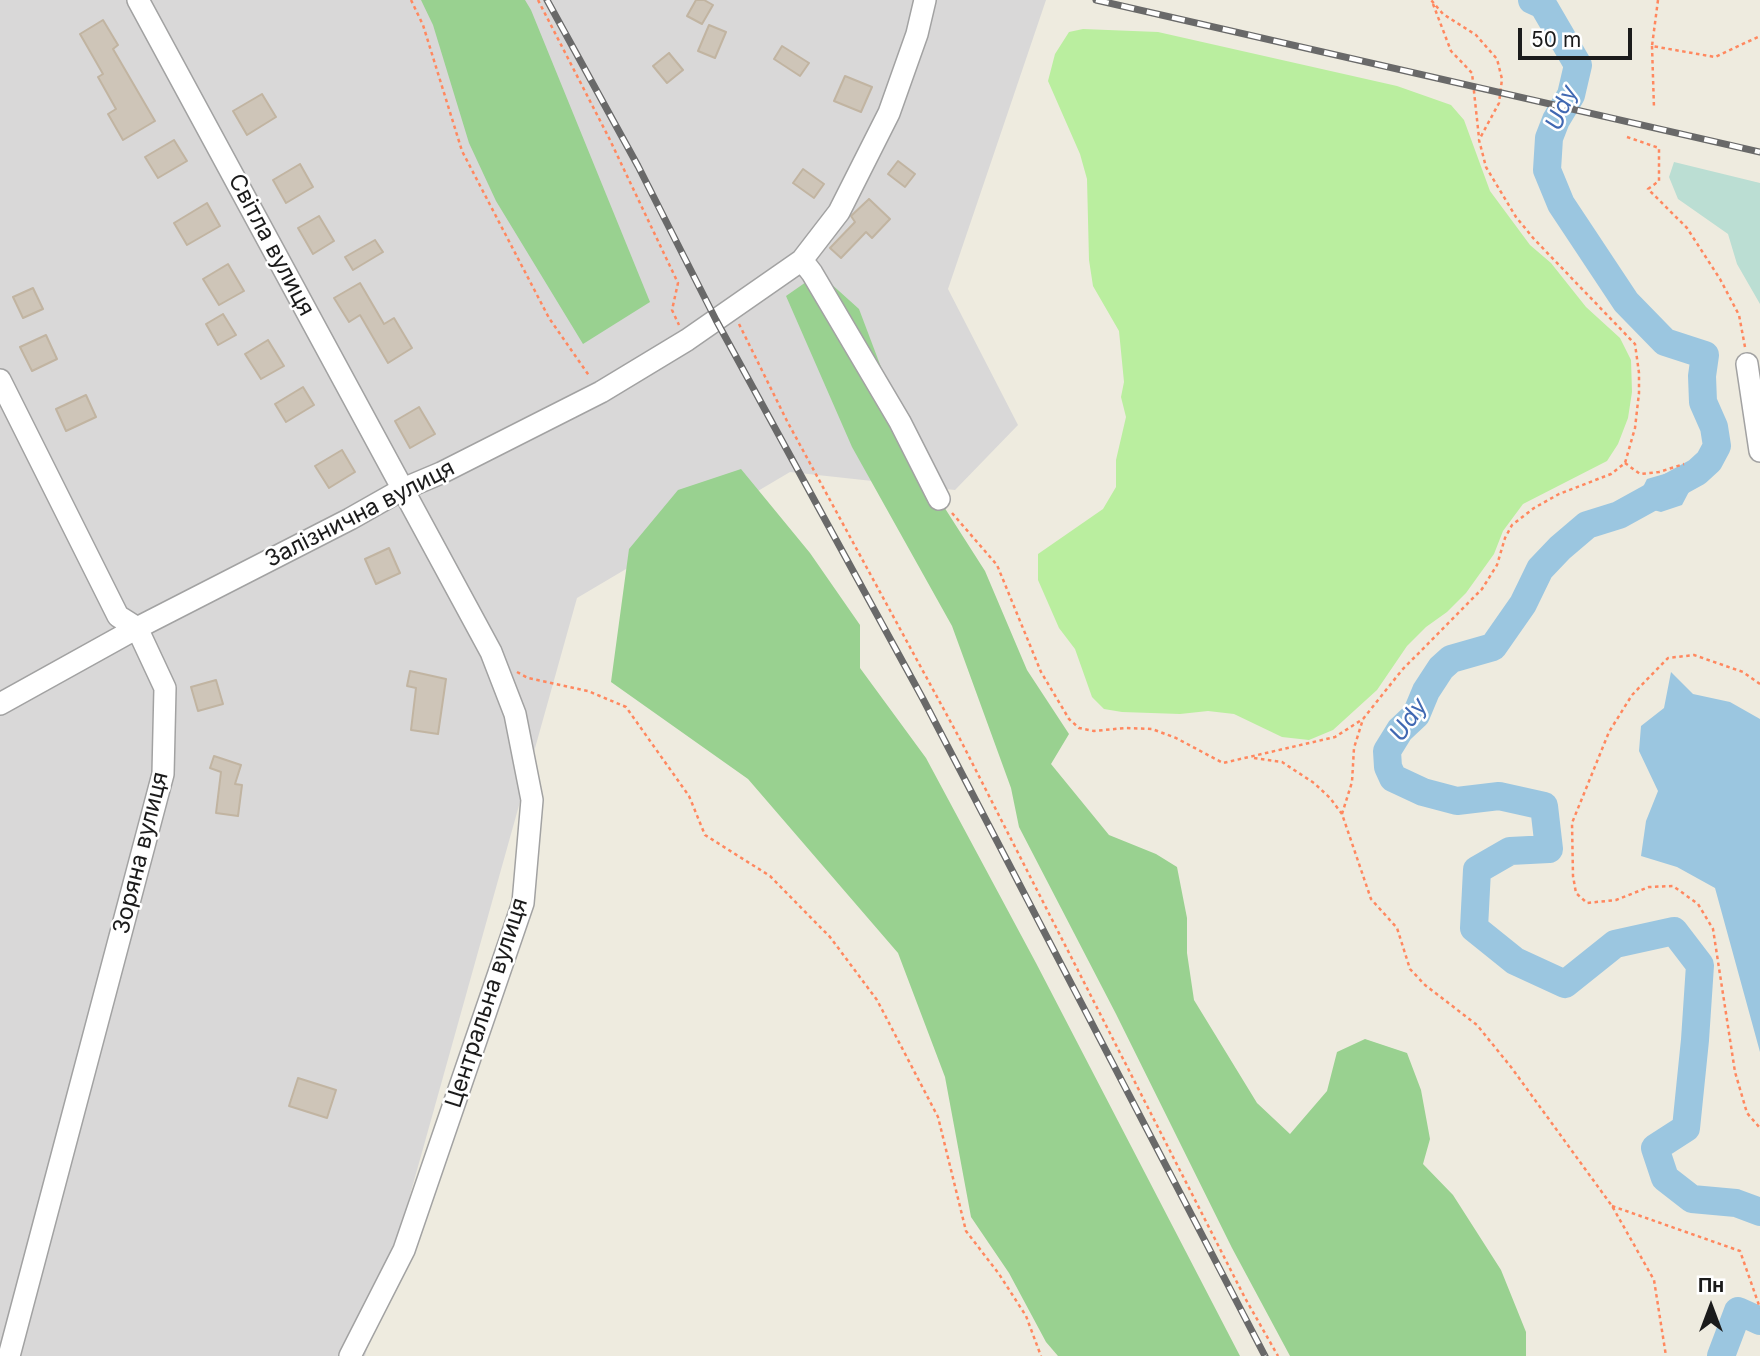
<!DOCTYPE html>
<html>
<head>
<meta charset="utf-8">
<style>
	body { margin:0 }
	#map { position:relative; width:1760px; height:1356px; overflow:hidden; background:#eeebdf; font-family:Inter,sans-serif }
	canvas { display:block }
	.north { position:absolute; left:1676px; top:1272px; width:70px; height:70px; -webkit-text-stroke:5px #fff; paint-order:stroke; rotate:0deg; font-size:19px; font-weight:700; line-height:28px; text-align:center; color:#1b1b1b }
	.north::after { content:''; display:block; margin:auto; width:24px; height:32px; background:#1b1b1b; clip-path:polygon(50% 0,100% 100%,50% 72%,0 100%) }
	.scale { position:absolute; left:1518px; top:28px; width:114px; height:32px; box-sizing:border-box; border:4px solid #1b1b1b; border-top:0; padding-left:9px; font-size:21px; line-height:24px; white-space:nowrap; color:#1b1b1b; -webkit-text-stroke:5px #fff; paint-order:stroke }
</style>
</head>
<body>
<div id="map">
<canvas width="1760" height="1356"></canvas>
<div class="north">Пн</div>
<div class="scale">50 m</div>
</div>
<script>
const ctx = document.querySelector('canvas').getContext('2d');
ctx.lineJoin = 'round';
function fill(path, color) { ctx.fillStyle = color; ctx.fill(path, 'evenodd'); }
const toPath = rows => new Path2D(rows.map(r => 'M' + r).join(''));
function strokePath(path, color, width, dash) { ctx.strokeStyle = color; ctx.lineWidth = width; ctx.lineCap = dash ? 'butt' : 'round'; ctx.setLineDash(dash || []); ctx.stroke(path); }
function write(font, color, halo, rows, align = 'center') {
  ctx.font = font + ' Inter,sans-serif'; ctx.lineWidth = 5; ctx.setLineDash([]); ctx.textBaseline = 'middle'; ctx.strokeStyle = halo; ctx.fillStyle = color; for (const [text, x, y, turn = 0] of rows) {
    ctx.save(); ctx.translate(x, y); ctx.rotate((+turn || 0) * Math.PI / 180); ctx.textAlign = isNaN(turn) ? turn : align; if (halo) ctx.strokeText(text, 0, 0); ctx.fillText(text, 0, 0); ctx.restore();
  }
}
fill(toPath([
	[0,0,1046,0,948,289,1018,425,955,490,790,472,577,598,365,1356,0,1356]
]), '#d9d8d8');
fill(toPath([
	[1083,29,1158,32,1397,86,1451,105,1464,120,1490,191,1530,245,1551,263,1586,307,1620,338,1631,360,1632,392,1628,418,1618,444,1607,461,1523,504,1503,531,1494,554,1466,593,1447,612,1426,627,1407,646,1377,690,1333,730,1309,740,1282,737,1234,714,1208,711,1180,714,1122,712,1104,709,1092,697,1075,649,1059,628,1038,580,1038,554,1103,509,1116,487,1116,460,1126,417,1121,397,1124,382,1119,331,1093,286,1089,260,1087,179,1080,154,1048,81,1055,54,1069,32]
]), '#baee9f');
fill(toPath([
	[421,0,525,0,531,10,650,302,583,344,496,201,469,143,433,25],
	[819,273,859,309,887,383,939,499,985,571,1027,670,1069,734,1051,764,1109,835,1156,854,1177,867,1187,918,1187,953,1194,1000,1257,1103,1290,1134,1327,1091,1337,1052,1365,1039,1407,1053,1421,1090,1430,1139,1423,1164,1453,1195,1501,1270,1526,1332,1526,1356,1290,1356,1232,1248,1116,1014,1019,827,1011,788,952,626,852,447,786,296],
	[741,469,810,553,860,625,860,668,926,758,1036,963,1240,1356,1058,1356,1046,1342,1009,1273,971,1217,945,1077,898,953,748,779,611,682,629,549,678,490]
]), '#99d190');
fill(toPath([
	[1674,162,1760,183,1760,304,1737,264,1728,234,1678,199,1669,177]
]), '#bbded3');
fill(toPath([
	[1709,461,1693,484,1682,505,1661,512,1638,506,1641,491,1647,479],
	[1671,672,1693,694,1730,702,1760,719,1760,1052,1715,888,1677,867,1641,856,1646,821,1658,791,1639,751,1641,726,1664,708]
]), '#9bc6e0');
strokePath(toPath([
	[1532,0,1543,5,1578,65,1571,95,1556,120,1549,138,1547,170,1561,204,1626,302,1665,342,1705,355,1702,376,1703,402,1714,427,1717,446,1709,461,1697,472,1619,515,1587,525,1560,548,1540,569,1523,604,1493,647,1451,659,1441,668,1426,691,1416,715,1400,730,1387,751,1388,767,1393,778,1423,792,1457,801,1499,796,1544,806,1549,849,1510,851,1477,870,1474,928,1515,961,1565,984,1615,944,1674,931,1700,965,1695,1040,1686,1128,1655,1148,1665,1178,1692,1199,1736,1203,1760,1212],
	[1721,1356,1738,1311,1760,1321]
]), '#9bc6e0', 28);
const building = toPath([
	[696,0,704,0,713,5,702,24,687,16,696,0],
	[103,20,118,45,113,49,155,121,123,140,108,114,116,109,98,77,103,74,80,34,103,20],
	[709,25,726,32,715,58,698,51,709,25],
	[782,46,809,63,800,76,774,59,782,46],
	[669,53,683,70,667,83,653,66,669,53],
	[845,76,872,87,861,112,834,101,845,76],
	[262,94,276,117,247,135,233,111,262,94],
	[174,140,187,161,158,178,145,157,174,140],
	[898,161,915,174,905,187,888,174,898,161],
	[300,164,313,187,286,203,273,180,300,164],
	[803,169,824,184,814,198,793,183,803,169],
	[869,199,890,219,872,238,866,232,841,258,830,248,855,222,851,216,869,199],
	[207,203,220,226,187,245,174,223,207,203],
	[319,216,334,241,313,254,298,228,319,216],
	[375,240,383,252,353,270,345,257,375,240],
	[228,264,244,291,219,305,203,279,228,264],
	[360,283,384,324,394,318,412,348,388,363,360,315,349,322,334,298,360,283],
	[33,288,43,309,23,318,13,297,33,288],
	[223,314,236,335,218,345,206,324,223,314],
	[46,335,57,359,32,371,20,347,46,335],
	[268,340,284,366,261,379,245,354,268,340],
	[303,387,314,405,286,422,275,404,303,387],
	[86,395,96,417,66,431,56,409,86,395],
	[419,407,435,434,410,448,395,421,419,407],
	[342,450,355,472,329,488,315,466,342,450],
	[389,548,400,573,376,584,365,559,389,548],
	[410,671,446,679,438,734,411,730,416,688,407,686,410,671],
	[216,680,223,704,198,711,191,687,216,680],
	[214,756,241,765,235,784,242,785,238,816,216,813,221,772,210,768,214,756],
	[298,1078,336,1090,327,1118,289,1106,298,1078]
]);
fill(building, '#cec5b8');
strokePath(building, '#c1b4a1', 2);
const minor = toPath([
	[138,0,491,652,515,714,532,800,523,903,404,1250,350,1356],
	[802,260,812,273,900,422,939,499],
	[1747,364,1760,451],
	[0,380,118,616,137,628,165,688,163,774,9,1356],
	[0,704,137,628,350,519,403,489,441,473,601,392,687,340,802,260,839,212,889,113,917,34,925,0]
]);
strokePath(minor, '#a2a2a2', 24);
strokePath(toPath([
	[411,0,423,25,462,151,549,318,590,377],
	[538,0,609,138,678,283,672,310,679,325],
	[1658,0,1652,46,1715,57,1760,36],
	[1433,4,1451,51,1472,73,1479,138],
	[1652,46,1654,108],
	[1627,137,1659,148,1659,181,1648,189,1687,228,1720,279,1739,315,1745,347],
	[739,324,787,421,961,741,1245,1298,1278,1356],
	[1625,463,1640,474,1659,472,1684,464],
	[952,513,997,565,1041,672,1069,719,1079,728,1094,731,1125,728,1152,729,1176,738,1223,763,1335,737,1363,719],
	[517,672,528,678,588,691,626,707,689,796,705,835,770,876,830,937,877,1000,938,1117,966,1231,999,1274,1026,1316,1041,1356],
	[1760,684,1743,672,1694,655,1668,658,1632,695,1609,732,1572,823,1573,876,1576,893,1587,903,1616,900,1649,887,1673,886,1698,904,1713,929,1735,1072,1747,1113,1760,1128],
	[1254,758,1282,762,1314,783,1330,798,1342,814,1371,899,1397,928,1410,969,1425,985,1477,1025,1511,1067,1612,1206,1654,1280,1666,1356],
	[1342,814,1352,782,1354,748,1363,719,1402,670,1482,589,1497,565,1505,538,1512,525,1534,508,1559,494,1611,474,1625,463,1635,428,1639,393,1639,373,1635,344,1534,239,1516,217,1486,167,1479,140,1499,103,1502,79,1497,59,1476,35,1443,14,1431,0],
	[1612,1206,1740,1251,1760,1308]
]), '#ff885f', 2.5, [3.5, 3.5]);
strokePath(minor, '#fff', 21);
const rail = toPath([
	[547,0,638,166,716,320,923,699,1265,1356],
	[1096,0,1760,152]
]);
strokePath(rail, '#696969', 7);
strokePath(rail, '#fff', 4.5, [13]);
write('23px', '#1b1b1b', '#fff', [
	["Світла вулиця",271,245,62],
	["Залізнична вулиця",360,514,-27],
	["Зоряна вулиця",141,853,-76],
	["Центральна вулиця",487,1003,-72]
]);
write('italic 24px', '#4068b2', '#fff', [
	["Udy",1562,108,-67],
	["Udy",1409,720,-55]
]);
</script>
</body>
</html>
